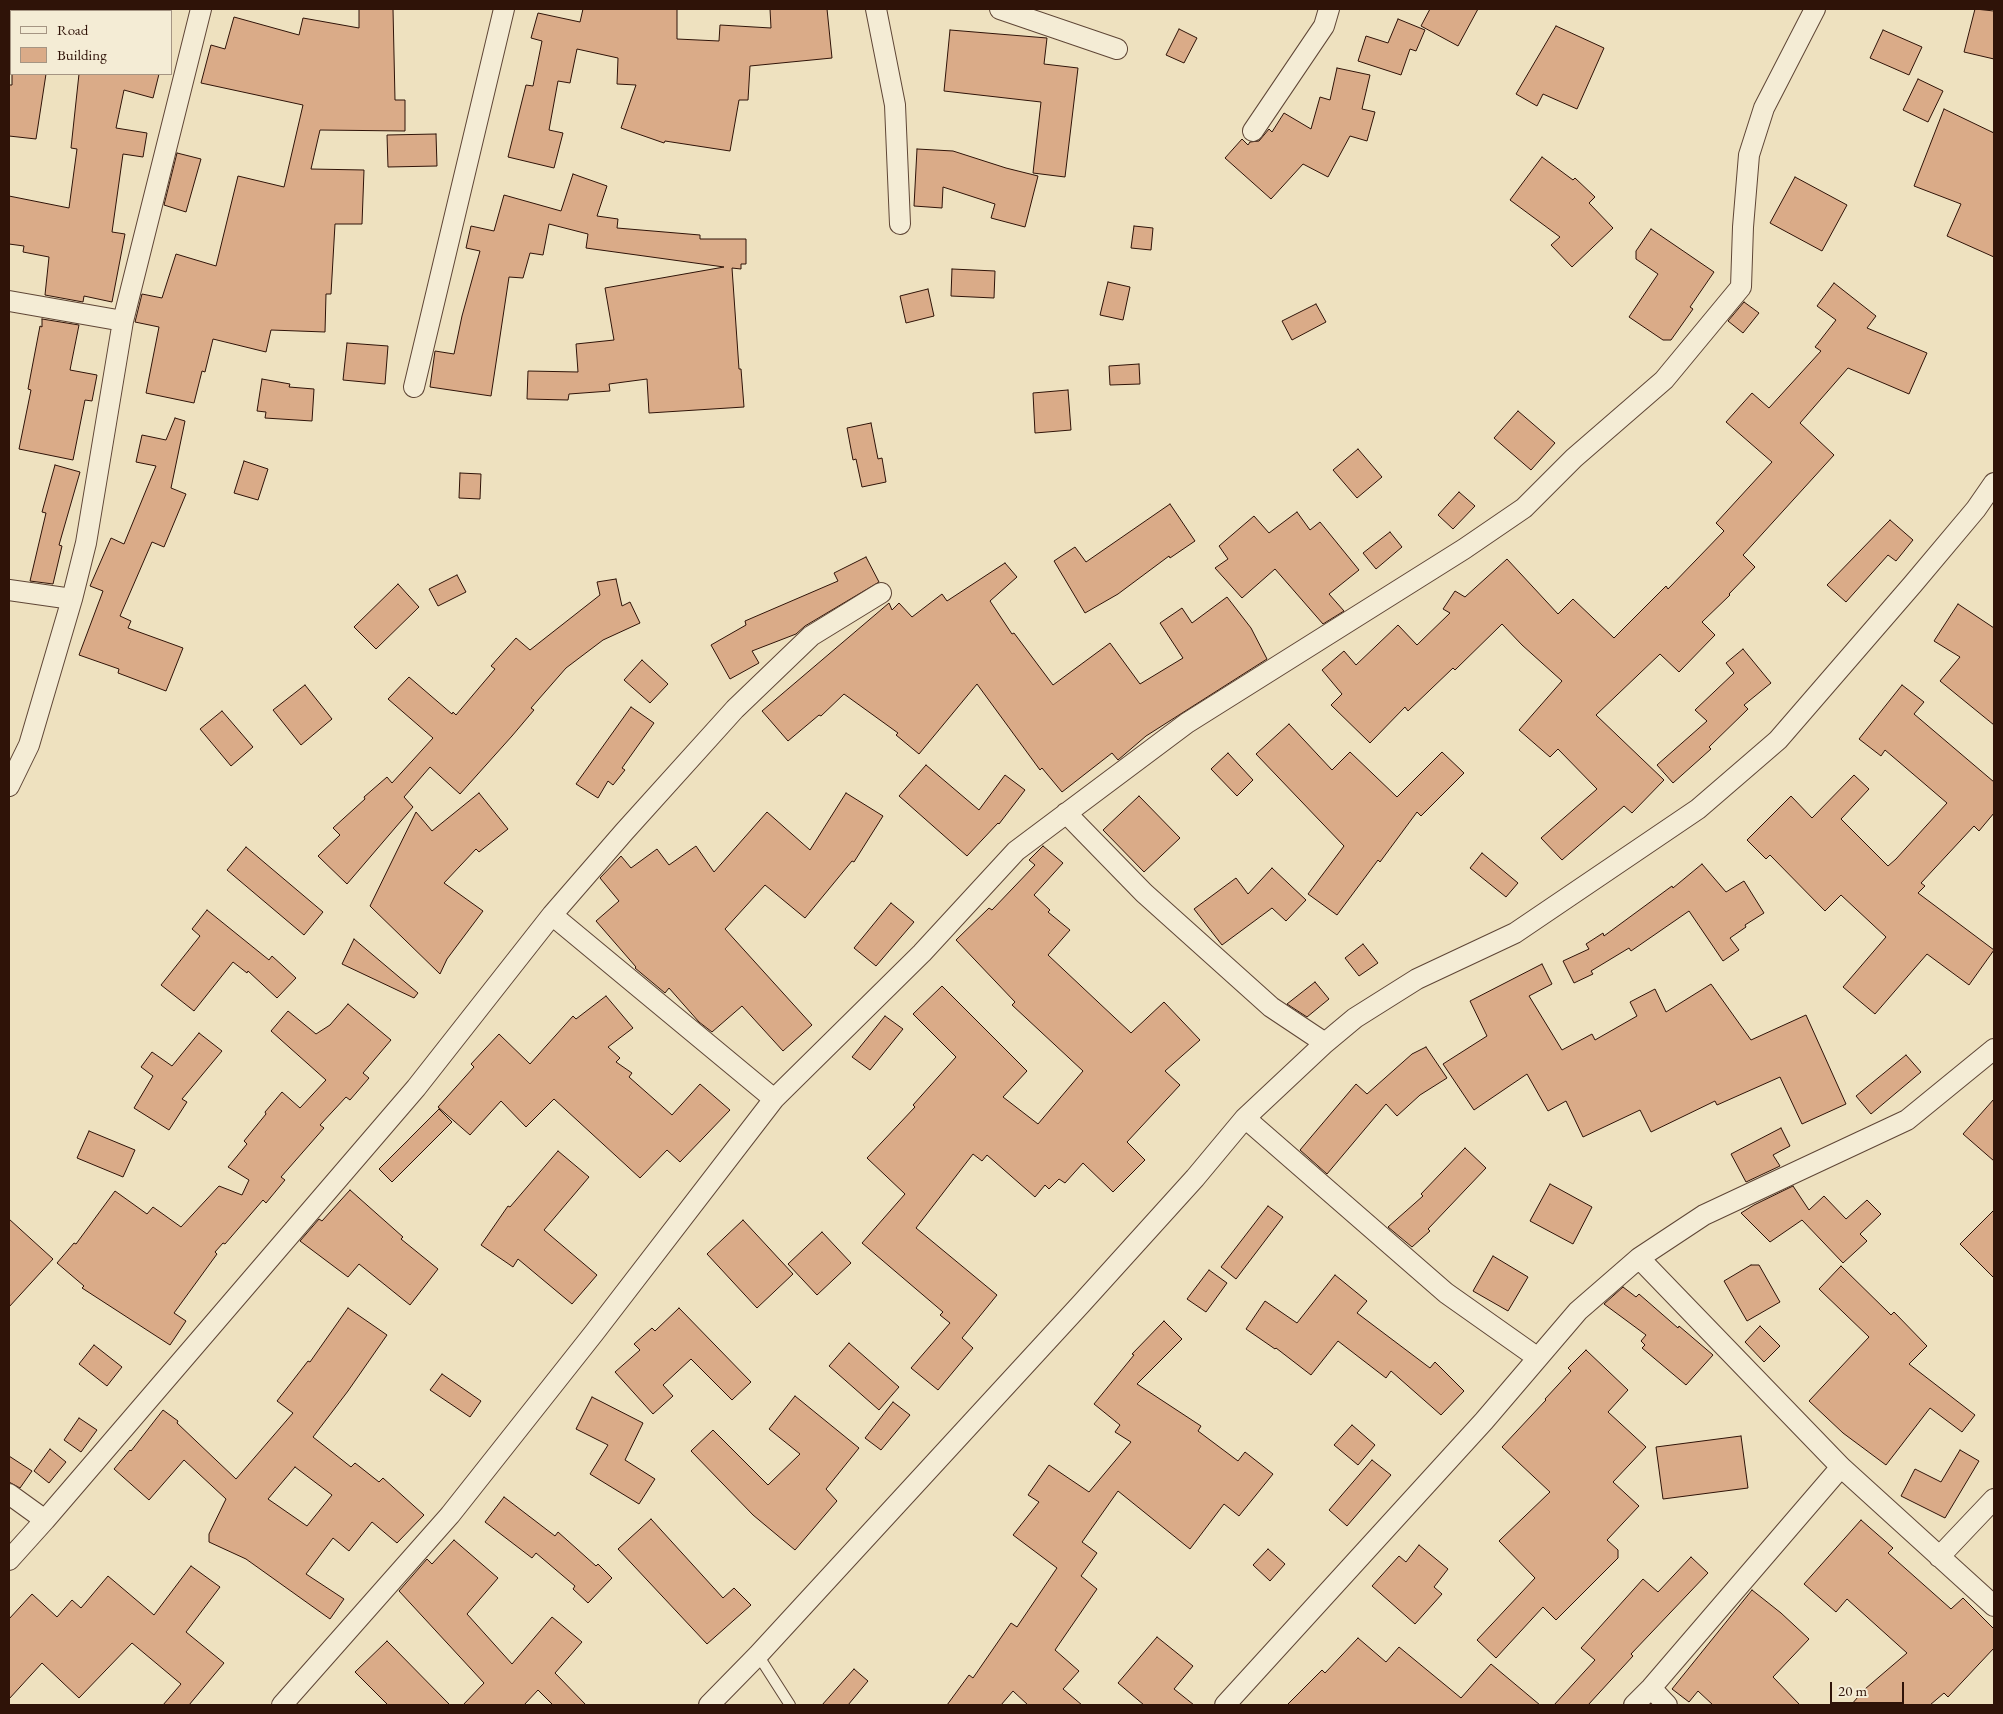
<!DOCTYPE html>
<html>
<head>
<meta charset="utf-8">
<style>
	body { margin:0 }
	#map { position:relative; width:2003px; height:1714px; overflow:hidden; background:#eee1bf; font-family:"EB Garamond",serif }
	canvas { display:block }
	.frame { position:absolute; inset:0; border:10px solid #2f1308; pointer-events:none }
	.legend { position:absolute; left:10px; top:10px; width:162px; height:65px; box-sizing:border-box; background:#f4ecd5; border:1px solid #a59583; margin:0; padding:6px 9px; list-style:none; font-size:15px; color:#2f1308 }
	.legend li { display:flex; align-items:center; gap:10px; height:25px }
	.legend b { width:25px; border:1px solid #a59583 }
	.scale { position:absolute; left:1830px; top:1682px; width:74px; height:22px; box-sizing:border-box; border:2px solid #2f1308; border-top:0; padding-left:6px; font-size:15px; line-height:18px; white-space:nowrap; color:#2f1308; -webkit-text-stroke:4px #f4ecd5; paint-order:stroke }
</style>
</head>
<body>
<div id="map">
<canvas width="2003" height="1714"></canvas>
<div class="frame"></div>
<ul class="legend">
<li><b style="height:6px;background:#f4ecd5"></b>Road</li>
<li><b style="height:14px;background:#daab88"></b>Building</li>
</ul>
<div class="scale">20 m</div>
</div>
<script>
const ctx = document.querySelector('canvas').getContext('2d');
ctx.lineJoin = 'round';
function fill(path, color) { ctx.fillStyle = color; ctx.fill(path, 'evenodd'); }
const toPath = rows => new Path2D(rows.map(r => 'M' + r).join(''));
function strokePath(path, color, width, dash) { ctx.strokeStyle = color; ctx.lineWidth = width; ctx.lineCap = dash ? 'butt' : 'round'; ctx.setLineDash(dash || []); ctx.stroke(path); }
const building = toPath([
	[359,9,393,9,395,100,405,100,405,131,320,130,311,169,364,170,362,224,335,224,331,294,326,294,325,332,271,330,266,352,213,339,205,372,202,371,194,403,146,393,159,327,135,322,142,294,162,298,176,254,216,266,238,176,284,187,303,105,201,83,211,45,225,49,234,17,299,35,303,18,359,28,359,9],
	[583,9,677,9,677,39,719,41,720,25,771,28,770,9,827,9,832,58,750,66,748,100,739,100,730,151,665,141,664,143,621,128,636,85,617,84,618,58,577,49,570,83,558,81,549,130,563,133,554,168,508,157,526,85,533,86,542,41,531,38,538,13,580,22,583,9],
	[1430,9,1478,9,1458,46,1421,26,1430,9],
	[1975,9,1994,11,1994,59,1964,52,1975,9],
	[1398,19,1425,30,1416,51,1410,49,1401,75,1358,61,1366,36,1388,43,1398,19],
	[1556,26,1604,48,1577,109,1543,94,1537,106,1516,94,1556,26],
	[1179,29,1197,38,1184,63,1166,55,1179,29],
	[950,30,1047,38,1044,64,1078,68,1065,177,1033,173,1041,102,944,91,950,30],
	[1883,30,1922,47,1909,75,1870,58,1883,30],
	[1337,68,1370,75,1362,109,1375,112,1367,141,1350,136,1328,177,1303,164,1271,199,1225,158,1242,139,1248,145,1250,142,1259,141,1269,129,1272,132,1284,113,1311,129,1320,97,1330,100,1337,68],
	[12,74,46,74,36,139,9,136,9,85,12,85,12,74],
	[79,74,159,74,153,98,124,90,116,128,147,133,143,157,123,154,112,232,125,234,112,302,84,296,83,302,45,295,49,257,23,252,24,246,9,244,9,196,69,208,77,149,71,148,79,74],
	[1918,79,1943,91,1928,122,1903,110,1918,79],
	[1944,109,1994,133,1994,257,1947,236,1961,204,1914,186,1944,109],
	[436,134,437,166,388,167,387,135,436,134],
	[917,149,953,151,1006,168,1038,176,1025,227,991,218,995,204,943,187,942,208,914,206,917,149],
	[177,153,201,159,186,212,164,205,177,153],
	[1542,157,1573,180,1575,178,1595,197,1589,203,1613,228,1572,267,1551,245,1560,237,1510,200,1542,157],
	[573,174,607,186,597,216,618,219,617,228,700,235,700,239,746,239,746,264,741,264,741,269,732,268,739,369,741,369,744,407,649,413,647,379,609,384,610,391,569,394,568,400,527,399,528,371,578,372,576,344,614,340,605,288,724,267,586,248,588,234,549,224,543,255,530,253,523,278,509,277,491,396,430,387,435,351,454,354,462,316,480,251,466,248,471,226,494,231,504,195,561,211,573,174],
	[1795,177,1847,205,1822,251,1770,223,1795,177],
	[1134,226,1153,228,1151,250,1131,248,1134,226],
	[1651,229,1714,272,1690,307,1693,309,1671,340,1663,340,1629,317,1658,274,1636,259,1636,251,1651,229],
	[952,269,995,271,994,298,951,296,952,269],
	[1108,282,1130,287,1123,320,1100,315,1108,282],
	[1834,283,1876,316,1867,328,1927,353,1909,394,1848,368,1800,423,1834,455,1743,555,1755,567,1729,594,1730,595,1702,622,1715,635,1679,672,1660,654,1596,715,1664,780,1632,813,1624,806,1562,860,1541,838,1597,789,1558,749,1550,757,1519,730,1562,681,1522,645,1502,624,1455,670,1453,668,1408,711,1405,707,1370,743,1331,705,1342,694,1322,670,1344,651,1356,665,1398,625,1417,645,1450,613,1443,609,1455,591,1465,597,1507,559,1558,614,1573,599,1614,638,1666,586,1668,589,1724,531,1716,523,1772,462,1726,422,1752,393,1769,408,1821,351,1815,347,1836,320,1817,306,1834,283],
	[928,289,934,316,906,323,900,296,928,289],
	[1744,302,1759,313,1743,333,1728,321,1744,302],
	[1316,304,1326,322,1292,340,1282,321,1316,304],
	[42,319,79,325,70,370,97,375,92,401,85,400,73,460,19,449,31,390,28,389,40,326,42,327,42,319],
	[347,343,388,346,385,384,343,380,347,343],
	[1139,364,1140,384,1110,385,1109,366,1139,364],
	[262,379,290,384,289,387,314,389,312,421,265,418,266,412,257,411,262,379],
	[1068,390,1071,430,1035,433,1033,393,1068,390],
	[1518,411,1555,443,1531,470,1494,438,1518,411],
	[175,418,185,421,171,488,186,494,164,547,152,542,120,616,131,621,128,628,183,648,166,691,118,673,119,669,79,655,103,591,90,586,111,538,124,544,156,466,136,462,142,435,166,440,175,418],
	[871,423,878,459,882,458,886,482,862,487,856,459,853,460,847,428,871,423],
	[1358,449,1382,477,1357,498,1333,470,1358,449],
	[244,461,268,469,258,500,234,493,244,461],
	[55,465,80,472,59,545,62,546,53,584,30,581,46,513,42,512,55,465],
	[460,473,481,474,480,499,459,498,460,473],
	[1459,492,1475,506,1453,529,1438,515,1459,492],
	[1170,504,1195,541,1170,558,1169,556,1118,594,1085,613,1054,561,1075,547,1086,562,1170,504],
	[1297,512,1310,530,1320,522,1359,570,1329,594,1344,611,1323,624,1275,569,1242,598,1215,568,1228,559,1219,546,1254,516,1269,533,1297,512],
	[1890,520,1913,540,1896,561,1888,555,1846,602,1827,585,1890,520],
	[1390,532,1402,547,1376,569,1363,553,1390,532],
	[866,557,879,582,805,626,796,634,752,651,759,663,730,679,711,645,746,625,745,621,838,581,834,573,866,557],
	[1005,563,1017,577,990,601,1012,634,1014,633,1053,685,1110,643,1140,684,1183,658,1160,623,1182,608,1192,623,1227,597,1251,628,1267,659,1146,736,1118,760,1112,753,1062,792,1042,768,1040,770,977,684,919,754,896,735,898,733,844,694,821,716,819,715,788,741,762,711,889,603,892,610,899,603,912,617,942,594,947,601,1005,563],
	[457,575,466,592,438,606,429,589,457,575],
	[616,579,622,606,630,602,640,623,603,640,566,668,531,708,534,710,512,736,460,794,430,767,404,797,413,807,347,884,318,856,340,835,333,828,365,799,364,797,387,777,392,783,433,738,388,699,409,677,452,714,453,712,456,715,495,669,491,666,516,638,530,650,600,595,597,582,616,579],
	[398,584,419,607,376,649,354,627,398,584],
	[1958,604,1994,628,1994,725,1940,681,1960,657,1934,641,1958,604],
	[1743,649,1771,683,1744,705,1748,709,1709,747,1711,749,1673,783,1657,765,1707,721,1695,710,1734,673,1726,663,1743,649],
	[642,660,668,684,650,703,624,680,642,660],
	[305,685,332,719,301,745,273,710,305,685],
	[1902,685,1924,702,1914,714,1994,782,1994,813,1979,831,1974,826,1921,883,1925,886,1918,893,1994,950,1969,985,1927,954,1875,1014,1843,987,1886,937,1841,895,1825,911,1770,855,1766,859,1747,840,1791,796,1812,818,1854,775,1869,789,1841,819,1888,866,1896,859,1947,803,1885,750,1881,756,1859,739,1902,685],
	[631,707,654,723,622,768,625,770,613,785,608,781,598,798,576,784,631,707],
	[222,711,253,747,231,766,200,729,222,711],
	[1289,724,1332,770,1350,752,1397,797,1442,752,1464,773,1421,816,1417,812,1380,862,1378,860,1337,915,1308,894,1344,846,1256,754,1289,724],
	[1228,753,1253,780,1237,796,1211,769,1228,753],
	[926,765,979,810,1005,775,1025,790,999,824,998,823,967,856,899,796,926,765],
	[479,793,508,829,479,852,476,849,444,883,483,911,447,959,440,974,370,906,416,812,432,831,479,793],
	[846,793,883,816,854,862,852,861,805,918,765,885,725,929,812,1025,783,1051,742,1006,712,1032,699,1022,669,988,665,993,635,968,636,967,596,921,619,901,600,878,621,856,631,868,657,849,669,865,696,846,714,872,767,812,810,850,846,793],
	[1139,796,1180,838,1144,872,1103,830,1139,796],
	[1043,846,1063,863,1034,895,1050,910,1048,912,1070,930,1048,955,1131,1033,1164,1002,1200,1040,1165,1071,1180,1085,1127,1142,1145,1160,1113,1192,1083,1163,1065,1183,1059,1179,1049,1189,1045,1185,1035,1197,987,1155,982,1161,973,1154,916,1228,997,1295,962,1338,973,1348,938,1390,911,1368,950,1323,940,1315,943,1312,862,1243,905,1194,867,1158,915,1107,913,1105,956,1057,913,1014,942,986,1027,1071,1003,1097,1038,1124,1083,1071,1012,1005,1015,1002,956,940,989,908,992,910,1035,865,1029,860,1043,846],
	[246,847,323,912,304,935,227,870,246,847],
	[1482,853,1518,883,1506,897,1470,868,1482,853],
	[1702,864,1726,892,1744,881,1764,913,1745,925,1746,927,1730,938,1739,950,1723,961,1689,911,1631,951,1629,948,1591,971,1593,974,1574,983,1563,961,1589,949,1586,944,1603,933,1604,936,1672,886,1673,888,1702,864],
	[1272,868,1306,900,1286,921,1272,908,1222,945,1194,909,1236,878,1248,894,1272,868],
	[891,903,914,922,876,966,854,948,891,903],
	[207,910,269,960,272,956,296,978,277,998,248,971,247,973,233,962,194,1011,161,985,200,936,192,929,207,910],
	[354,939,418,993,414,998,342,964,354,939],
	[1363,944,1378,963,1359,976,1345,958,1363,944],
	[1542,964,1552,984,1529,996,1562,1050,1592,1034,1595,1040,1637,1016,1630,1002,1655,989,1666,1012,1711,984,1751,1040,1806,1015,1846,1104,1802,1124,1780,1077,1717,1105,1715,1101,1651,1132,1640,1110,1583,1137,1566,1101,1548,1111,1527,1074,1474,1110,1443,1064,1487,1036,1470,1001,1542,964],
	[1315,982,1329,999,1307,1017,1287,1004,1315,982],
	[606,996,633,1028,608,1047,620,1058,616,1062,632,1073,629,1077,672,1115,700,1084,730,1110,680,1162,667,1150,640,1178,554,1099,526,1127,501,1101,470,1135,438,1107,474,1067,471,1064,499,1034,530,1064,573,1016,576,1019,606,996],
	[348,1004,391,1040,363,1073,369,1078,350,1100,346,1097,320,1125,324,1128,281,1177,285,1180,266,1203,263,1200,225,1244,223,1243,215,1252,217,1254,174,1313,186,1321,170,1345,82,1288,84,1286,57,1263,74,1243,76,1244,115,1191,147,1214,153,1207,181,1227,219,1186,242,1195,249,1180,228,1167,247,1144,244,1141,266,1114,265,1112,282,1092,300,1108,326,1080,271,1031,288,1011,316,1034,330,1025,348,1004],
	[885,1016,903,1029,870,1070,852,1057,885,1016],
	[199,1033,222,1051,182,1099,187,1102,169,1130,134,1108,153,1076,141,1067,152,1052,172,1066,199,1033],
	[1426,1047,1447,1078,1420,1095,1397,1116,1386,1104,1327,1174,1300,1150,1356,1084,1367,1094,1412,1054,1426,1047],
	[1906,1055,1921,1072,1871,1114,1856,1096,1906,1055],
	[1994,1099,1994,1161,1963,1134,1994,1099],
	[439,1109,452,1122,392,1182,379,1169,439,1109],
	[1781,1128,1790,1146,1773,1155,1780,1166,1746,1182,1731,1154,1781,1128],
	[89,1131,135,1150,123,1177,77,1158,89,1131],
	[1465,1148,1486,1168,1428,1229,1430,1231,1412,1247,1388,1227,1423,1196,1421,1194,1465,1148],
	[558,1151,589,1177,544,1230,597,1275,572,1304,518,1259,513,1267,481,1245,508,1206,510,1207,558,1151],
	[1550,1184,1592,1207,1573,1244,1530,1221,1550,1184],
	[1793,1186,1809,1210,1824,1196,1846,1219,1867,1200,1881,1214,1860,1234,1867,1241,1843,1263,1802,1220,1770,1242,1741,1213,1754,1205,1793,1186],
	[350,1190,403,1237,401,1239,438,1269,410,1305,359,1264,348,1277,300,1241,319,1219,322,1221,350,1190],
	[1268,1206,1283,1217,1236,1279,1221,1267,1268,1206],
	[1994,1210,1994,1278,1960,1244,1994,1210],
	[9,1219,53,1259,9,1307,9,1219],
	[743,1220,793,1274,757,1308,707,1254,743,1220],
	[822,1232,851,1263,817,1295,788,1264,822,1232],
	[1493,1256,1528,1277,1508,1311,1473,1291,1493,1256],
	[1751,1265,1759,1265,1780,1302,1747,1321,1724,1281,1751,1265],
	[1841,1266,1891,1315,1894,1312,1927,1346,1909,1364,1975,1415,1962,1432,1930,1408,1886,1465,1843,1433,1809,1401,1869,1337,1819,1289,1841,1266],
	[1209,1270,1227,1283,1206,1312,1187,1299,1209,1270],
	[1335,1275,1367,1301,1357,1313,1430,1368,1435,1362,1464,1391,1441,1415,1391,1371,1386,1378,1338,1341,1311,1375,1276,1348,1275,1349,1246,1329,1265,1301,1297,1323,1335,1275],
	[1623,1287,1636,1297,1639,1294,1678,1328,1679,1326,1713,1355,1686,1385,1642,1348,1645,1345,1641,1341,1646,1335,1604,1304,1623,1287],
	[348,1308,387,1335,348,1391,313,1437,351,1467,355,1463,379,1482,383,1478,424,1515,397,1543,372,1522,349,1551,333,1538,306,1574,344,1599,330,1619,246,1559,209,1542,209,1534,226,1499,184,1460,149,1500,114,1469,130,1450,131,1451,163,1410,178,1421,177,1423,236,1479,293,1413,277,1401,308,1361,310,1362,348,1308],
	[295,1467,332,1495,307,1526,268,1499,295,1467],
	[679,1308,751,1382,732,1400,691,1359,663,1385,673,1396,653,1414,615,1372,640,1350,634,1344,652,1328,655,1331,679,1308],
	[1164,1321,1182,1339,1137,1384,1201,1426,1198,1431,1238,1461,1245,1452,1273,1474,1239,1516,1224,1504,1190,1549,1118,1491,1082,1542,1097,1553,1081,1576,1097,1589,1055,1650,1079,1671,1063,1689,1082,1705,1028,1705,1013,1691,1001,1705,947,1705,969,1675,973,1678,1011,1623,1017,1627,1057,1568,1013,1535,1039,1502,1028,1495,1049,1465,1089,1492,1131,1442,1115,1432,1120,1425,1094,1404,1134,1355,1132,1354,1164,1321],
	[1760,1326,1780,1346,1764,1362,1745,1342,1760,1326],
	[849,1343,899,1387,879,1410,829,1366,849,1343],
	[94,1345,122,1367,107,1386,79,1364,94,1345],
	[1586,1350,1628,1390,1608,1412,1646,1447,1613,1482,1639,1506,1607,1540,1618,1550,1618,1558,1556,1620,1543,1607,1496,1658,1477,1640,1535,1578,1499,1541,1550,1492,1502,1447,1546,1400,1545,1399,1571,1371,1568,1368,1586,1350],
	[442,1374,481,1401,470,1417,430,1390,442,1374],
	[795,1396,859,1448,826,1489,837,1501,795,1550,753,1515,691,1451,713,1430,768,1485,800,1454,769,1429,795,1396],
	[592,1397,643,1423,625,1460,655,1479,639,1504,590,1474,608,1445,576,1429,592,1397],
	[893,1402,910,1415,881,1450,865,1438,893,1402],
	[79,1418,97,1430,81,1452,64,1440,79,1418],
	[1352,1425,1375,1445,1358,1465,1334,1445,1352,1425],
	[1741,1436,1748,1488,1663,1499,1656,1447,1741,1436],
	[50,1449,66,1462,49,1483,34,1471,50,1449],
	[1960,1450,1979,1461,1945,1518,1901,1496,1915,1469,1941,1482,1960,1450],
	[9,1456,32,1471,20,1488,9,1482,9,1456],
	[1372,1460,1391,1475,1347,1526,1329,1510,1372,1460],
	[504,1497,555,1536,558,1532,596,1566,598,1564,612,1578,588,1603,573,1589,575,1586,536,1553,532,1558,485,1522,504,1497],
	[651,1519,723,1598,734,1588,751,1605,707,1644,618,1549,651,1519],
	[1861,1520,1893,1548,1888,1553,1951,1609,1963,1598,1994,1629,1994,1648,1948,1697,1944,1693,1930,1705,1851,1705,1865,1689,1907,1653,1847,1599,1836,1612,1804,1584,1861,1520],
	[454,1540,498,1578,467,1614,512,1664,552,1617,582,1642,555,1673,586,1705,553,1705,538,1690,524,1705,463,1705,484,1683,399,1591,427,1559,432,1564,454,1540],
	[1419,1545,1448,1569,1434,1587,1442,1594,1415,1624,1372,1586,1399,1556,1406,1562,1419,1545],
	[1268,1549,1285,1564,1270,1581,1253,1565,1268,1549],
	[1691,1557,1708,1573,1631,1654,1633,1656,1588,1705,1554,1705,1595,1660,1581,1648,1643,1579,1658,1592,1691,1557],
	[191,1566,220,1587,186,1632,224,1663,189,1705,163,1705,181,1684,132,1643,79,1698,42,1663,9,1699,9,1619,32,1594,57,1617,72,1600,81,1608,108,1576,154,1615,191,1566],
	[1752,1590,1781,1613,1809,1639,1773,1677,1800,1705,1713,1705,1698,1691,1689,1702,1672,1689,1752,1590],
	[1157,1637,1193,1666,1174,1689,1194,1705,1144,1705,1118,1683,1157,1637],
	[1358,1638,1386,1662,1399,1647,1461,1698,1491,1664,1540,1705,1287,1705,1322,1670,1325,1673,1358,1638],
	[387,1641,450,1705,388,1705,355,1672,387,1641],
	[854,1669,868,1681,848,1705,822,1705,854,1669]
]);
fill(building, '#daab88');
strokePath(building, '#2f1308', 1);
const lane = toPath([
	[758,1655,790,1705]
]);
const street = toPath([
	[876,9,895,105,900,224],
	[1000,9,1117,49],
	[1253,131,1324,26,1329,9],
	[9,301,123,321],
	[414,387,504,9],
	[9,590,72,599],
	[9,786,29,745,72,599,86,543,123,321,201,9],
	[1066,813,1144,893,1271,1007,1325,1043],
	[552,915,774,1099],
	[1245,1118,1446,1293,1538,1358],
	[1639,1258,1841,1467,1994,1606],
	[9,1494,45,1520,416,1088,552,915,624,832,735,709,811,636,881,593],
	[1939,1557,1994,1499],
	[9,1560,45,1520],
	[1651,1688,1667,1705],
	[282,1705,450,1515,594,1333,774,1099,922,953,1016,851,1187,723,1464,549,1524,508,1574,458,1664,380,1741,287,1743,227,1749,155,1764,108,1815,9],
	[709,1705,758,1655,1081,1304,1195,1178,1245,1118,1325,1043,1355,1018,1417,979,1515,933,1698,809,1778,740,1913,584,1976,509,1994,483],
	[1225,1705,1484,1421,1578,1311,1639,1258,1704,1215,1907,1120,1994,1049],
	[1634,1705,1651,1688,1841,1467]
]);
strokePath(lane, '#5f4636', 12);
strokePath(street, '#5f4636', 22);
strokePath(lane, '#f4ecd5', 10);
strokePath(street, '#f4ecd5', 20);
</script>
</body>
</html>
